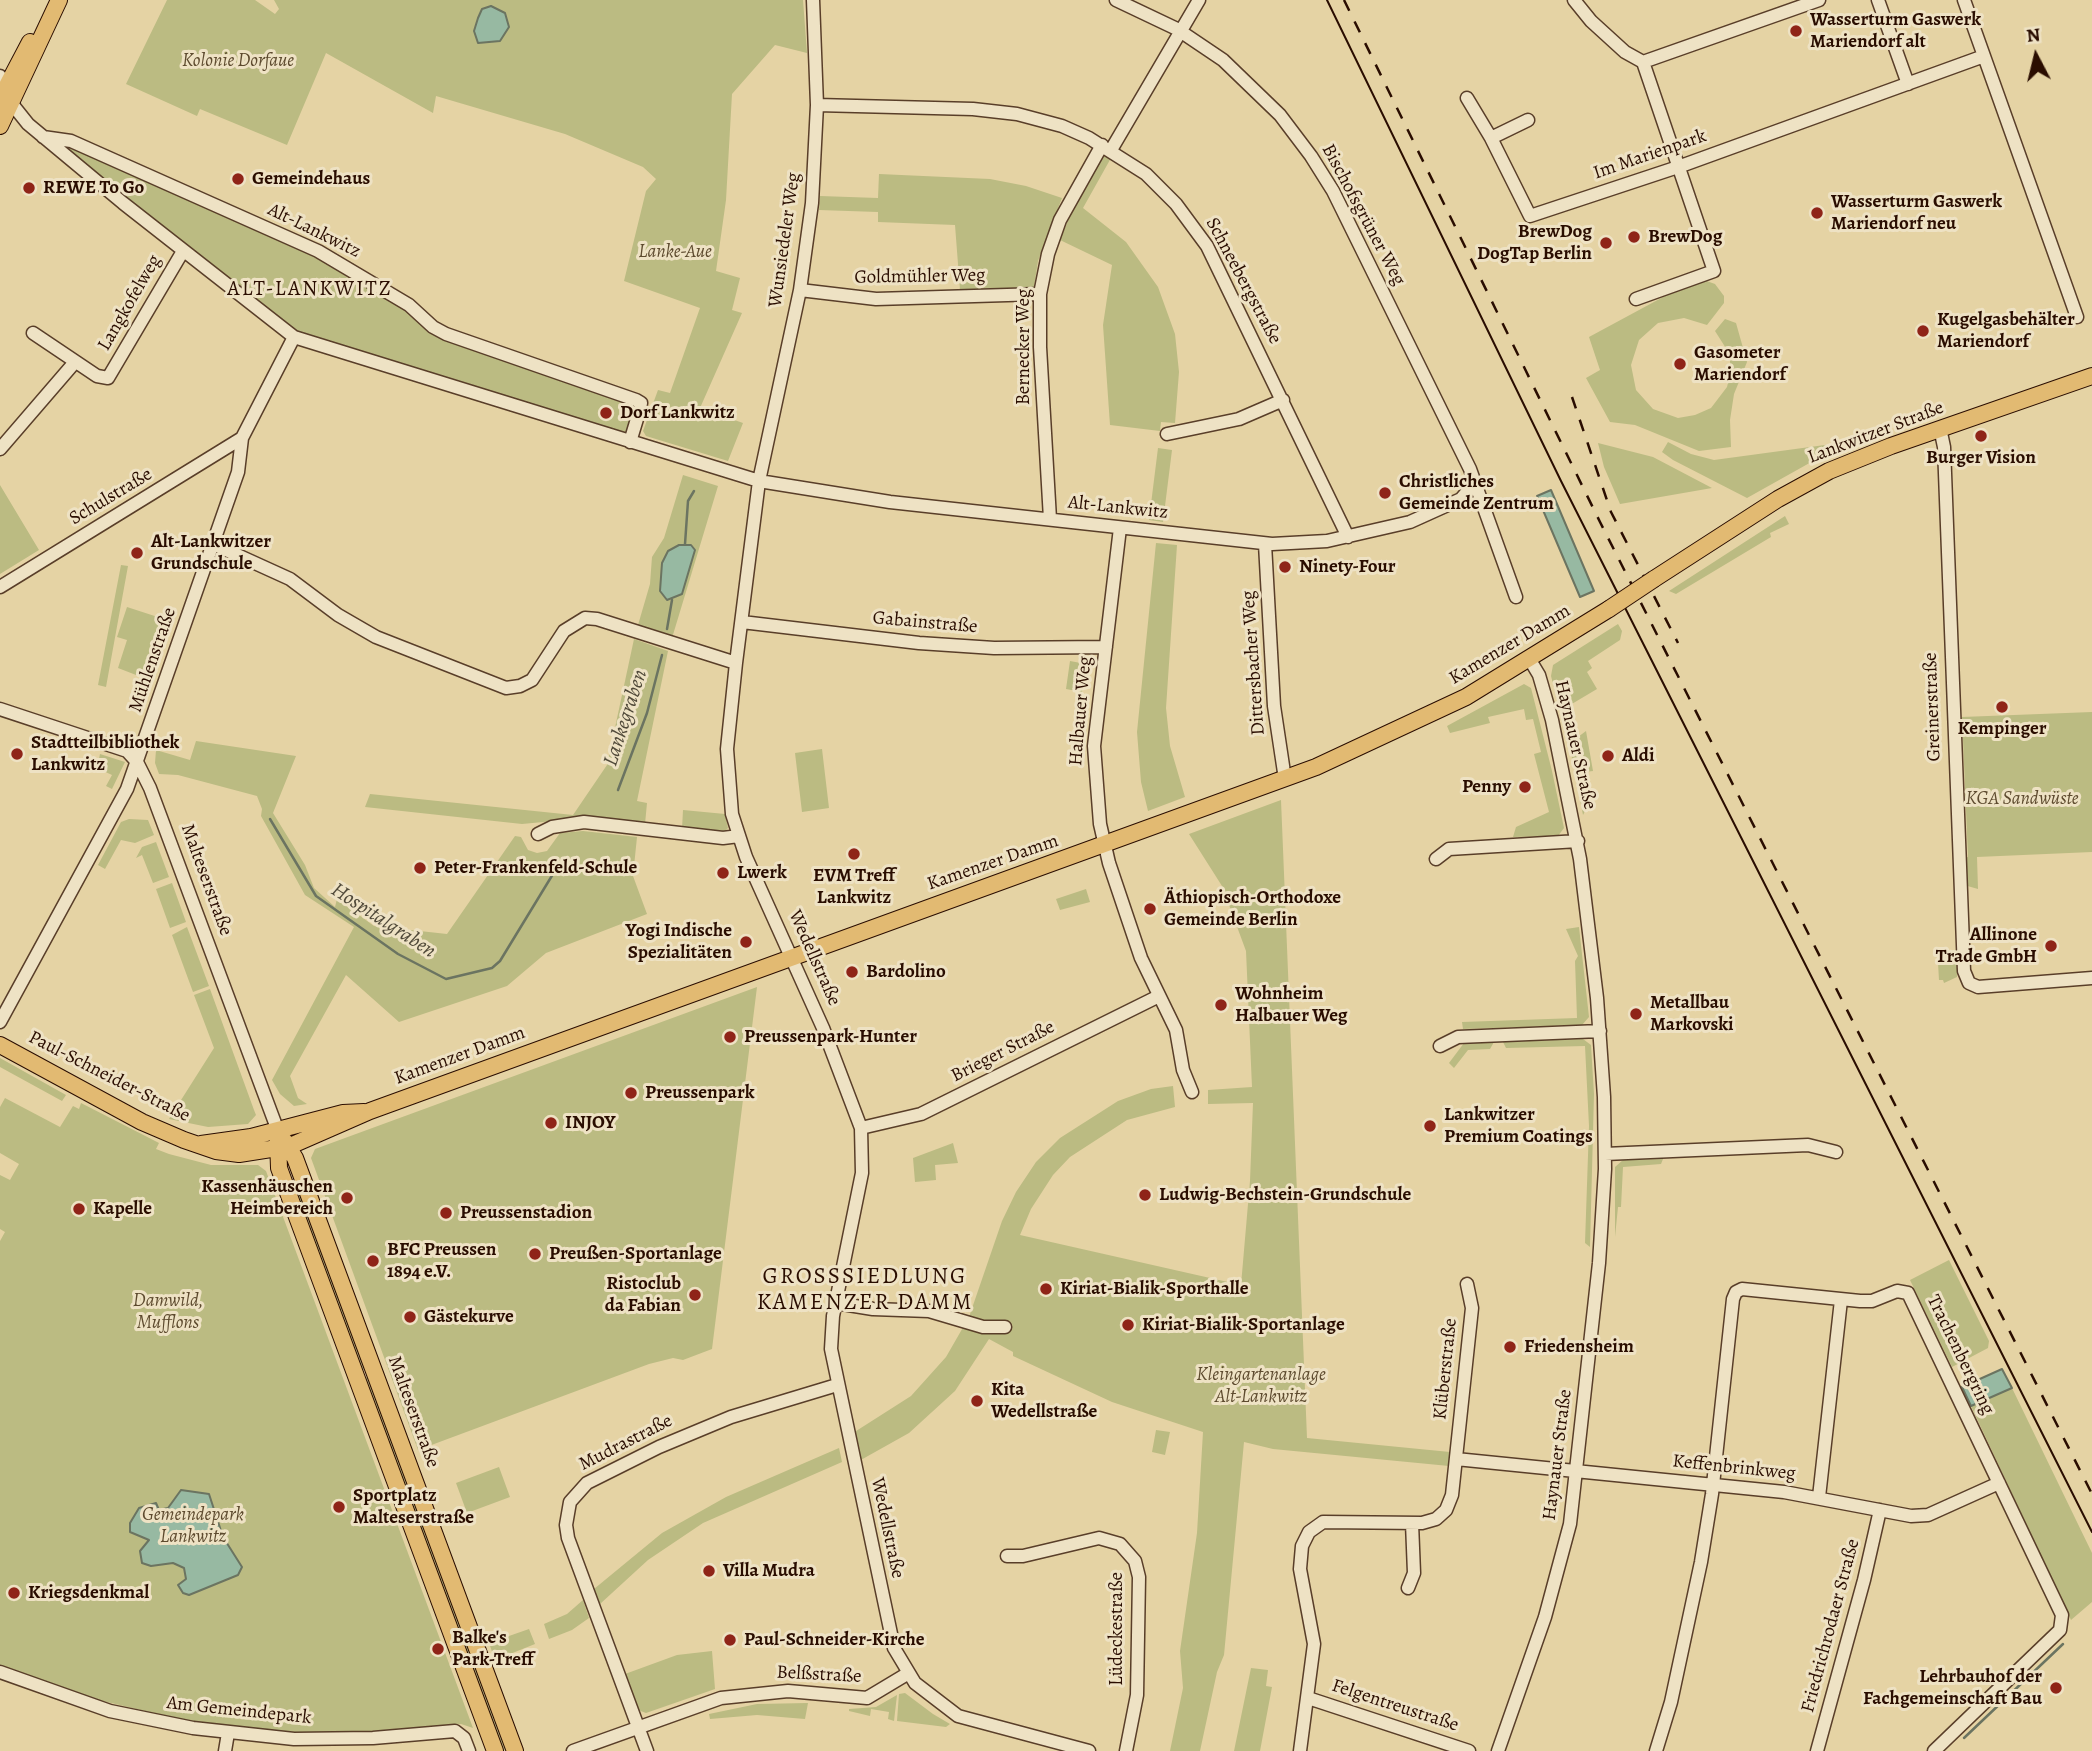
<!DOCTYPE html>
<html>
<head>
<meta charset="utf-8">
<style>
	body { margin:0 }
	#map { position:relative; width:2092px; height:1751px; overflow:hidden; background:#e5d3a4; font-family:Alegreya,serif }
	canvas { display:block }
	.north { position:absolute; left:2001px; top:21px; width:70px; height:70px; -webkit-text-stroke:5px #eee2c4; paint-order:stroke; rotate:353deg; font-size:19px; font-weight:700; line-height:28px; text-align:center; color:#2a0d00 }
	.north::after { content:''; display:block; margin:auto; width:24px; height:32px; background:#2a0d00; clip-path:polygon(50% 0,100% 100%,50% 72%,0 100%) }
</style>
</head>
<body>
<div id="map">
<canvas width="2092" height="1751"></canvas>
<div class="north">N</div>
</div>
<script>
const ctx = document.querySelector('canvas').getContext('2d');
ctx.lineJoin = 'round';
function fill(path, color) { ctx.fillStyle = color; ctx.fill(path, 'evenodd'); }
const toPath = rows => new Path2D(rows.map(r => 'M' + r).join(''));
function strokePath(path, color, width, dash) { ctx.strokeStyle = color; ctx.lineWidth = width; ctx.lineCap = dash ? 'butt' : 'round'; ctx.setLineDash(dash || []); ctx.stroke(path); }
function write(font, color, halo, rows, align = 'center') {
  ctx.font = font + ' Alegreya,serif'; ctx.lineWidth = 6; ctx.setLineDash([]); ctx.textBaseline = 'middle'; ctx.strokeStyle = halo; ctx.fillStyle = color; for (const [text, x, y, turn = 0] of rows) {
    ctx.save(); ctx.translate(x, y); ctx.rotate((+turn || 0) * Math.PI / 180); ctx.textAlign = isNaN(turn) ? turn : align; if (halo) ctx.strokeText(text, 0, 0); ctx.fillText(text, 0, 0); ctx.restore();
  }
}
fill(toPath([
	[167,0,255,0,275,14,279,9,274,0,803,0,807,53,775,45,732,94,726,200,716,271,740,278,732,310,742,313,700,408,743,423,728,461,646,436,643,431,658,390,670,393,700,308,624,281,646,191,656,179,643,167,565,134,436,96,433,113,326,53,287,145,200,109,197,116,126,84],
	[70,147,319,255,408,310,428,329,629,403,634,414,628,435,297,333,68,151],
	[1105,153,1111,158,1083,208,1126,242,1158,287,1175,334,1179,372,1175,423,1161,422,1160,431,1110,425,1103,325,1112,265,1060,240,1075,204],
	[879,174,990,179,1026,186,1062,198,1038,261,1034,287,960,290,955,225,878,222,878,212,819,210,820,196,878,198],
	[1704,280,1715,284,1724,296,1724,303,1707,325,1684,318,1658,323,1639,340,1631,365,1636,390,1653,409,1678,418,1695,415,1711,408,1727,387,1731,370,1729,353,1715,331,1725,319,1736,323,1747,362,1734,394,1730,420,1731,447,1699,451,1635,425,1610,422,1586,378,1600,370,1589,337,1665,296],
	[1668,442,1691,454,1714,460,1847,442,1747,498,1673,460,1662,452],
	[1598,443,1653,457,1712,488,1620,504,1604,467],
	[1158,448,1172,450,1163,522,1149,520],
	[683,475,718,486,672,638,638,625,650,584,652,557,664,538],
	[0,485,39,550,0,574],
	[1785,516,1789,524,1770,533,1771,537,1676,594,1669,591],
	[1156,543,1177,545,1166,708,1170,746,1185,797,1148,811,1141,782,1137,732],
	[121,565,128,566,106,687,98,685],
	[127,607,170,621,149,680,118,668,127,640,117,637],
	[1618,624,1622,631,1620,640,1588,661,1592,668,1587,672,1597,689,1560,711,1551,676,1553,665],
	[634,639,668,651,637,801,647,803,645,824,585,818,522,824,365,807,370,794,573,815,607,765],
	[1070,661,1086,664,1082,692,1066,689],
	[1524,684,1531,688,1552,771,1564,828,1558,836,1513,837,1516,827,1549,812,1534,754,1541,752,1533,719,1526,720,1524,709,1488,717,1490,723,1450,733,1447,726],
	[2092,712,2092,852,1977,857,1978,889,1964,885,1963,858,1968,857,1962,717],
	[1586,731,1593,771,1585,772,1578,737],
	[196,741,296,756,273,813,305,865,314,888,335,907,337,899,374,926,447,934,515,836,521,837,528,850,537,853,547,851,560,833,583,831,637,837,633,876,647,914,546,953,507,986,399,1022,346,975,290,1076,298,1098,307,1104,294,1106,280,1094,272,1080,354,927,305,895,261,816,262,809,257,796,178,775,159,774,155,763,156,750,190,760],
	[1575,742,1588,805,1583,815,1569,743],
	[822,749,829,808,802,812,795,753],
	[100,754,125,762,112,789,106,786,112,775,97,768],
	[1281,800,1307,1438,1450,1452,1449,1466,1273,1449,1244,1442,1224,1655,1217,1672,1200,1751,1170,1751,1183,1688,1180,1651,1197,1533,1203,1432,1112,1402,1013,1356,1013,1352,989,1339,955,1391,909,1433,859,1461,853,1433,911,1396,946,1357,969,1317,1002,1221,1016,1192,1036,1162,1060,1138,1118,1101,1151,1089,1173,1086,1175,1107,1127,1120,1070,1157,1053,1175,1031,1209,1020,1235,1241,1285,1250,1181,1253,1103,1208,1104,1208,1090,1252,1087,1246,951,1222,886,1189,834],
	[683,810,725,814,728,828,723,833,682,829],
	[129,819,148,820,154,835,135,843,121,840,105,869,98,865,121,822],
	[156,842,169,877,153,883,142,855,136,858,142,847],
	[172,883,186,922,170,928,156,889],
	[1086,889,1090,902,1060,910,1056,899],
	[187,927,209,986,193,992,172,935],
	[1579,927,1589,1017,1582,1025,1463,1029,1462,1022,1577,1018,1575,961,1578,956,1566,929],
	[1950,953,1957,958,1957,977,1944,983,1943,980,1939,980,1938,963,1949,962],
	[757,987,712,1349,683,1360,673,1358,649,1364,418,1450,311,1158,315,1149],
	[210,989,254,1110,256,1115,248,1124,208,1127,169,1119,214,1048,194,995],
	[1583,1039,1591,1045,1594,1094,1590,1247,1585,1243,1589,1126,1585,1046,1506,1048,1503,1042],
	[1494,1042,1490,1049,1468,1050,1454,1068,1449,1063,1464,1043],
	[0,1058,66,1095,62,1101,0,1067],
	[5,1098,60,1127,73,1106,79,1109,81,1103,159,1143,156,1149,169,1154,211,1165,258,1165,266,1171,473,1728,461,1724,332,1734,288,1733,191,1722,82,1696,0,1666,0,1241,5,1232,0,1229,0,1175,10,1180,19,1164,0,1153,0,1107],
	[953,1143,958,1163,935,1165,936,1180,915,1182,913,1158],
	[1663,1159,1661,1164,1623,1167,1621,1207,1618,1207,1615,1237,1615,1167,1623,1160],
	[300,1192,368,1368,363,1370,296,1194],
	[1949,1260,1989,1341,1988,1348,1952,1367,1910,1280],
	[370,1375,510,1751,505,1751,476,1685,364,1379],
	[2012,1388,2092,1553,2092,1602,2071,1620,1971,1406],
	[1156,1430,1170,1432,1165,1455,1152,1452],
	[839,1448,842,1462,703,1523,648,1560,600,1604,594,1589,662,1533,726,1497],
	[499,1467,510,1497,467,1513,456,1483],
	[583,1600,589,1618,572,1630,549,1639,544,1624,567,1614],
	[529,1629,535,1644,495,1660,489,1643],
	[712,1651,715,1689,646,1713,638,1710,625,1674,677,1655],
	[1251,1668,1268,1670,1266,1686,1272,1687,1260,1751,1234,1751],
	[905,1693,933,1714,950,1724,946,1727,897,1721,899,1694],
	[897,1695,894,1721,888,1719,889,1712,871,1709,870,1716,849,1711,849,1709,876,1707],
	[808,1703,805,1719,757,1715,710,1719,709,1714,757,1704]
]), '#bbbb82');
const water = toPath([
	[491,6,505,13,509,27,500,41,478,43,474,31,478,18,482,9,491,6],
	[1551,490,1594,591,1580,597,1537,496,1551,490],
	[679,545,691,545,695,550,682,594,667,600,660,591,662,563,668,551,679,545],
	[2002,1369,2012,1388,1971,1406,1962,1387,2002,1369],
	[181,1490,209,1494,223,1537,242,1567,238,1575,189,1595,183,1593,178,1585,186,1579,184,1568,173,1563,151,1566,142,1563,140,1551,149,1540,130,1532,130,1523,139,1508,156,1503,159,1510,168,1508,181,1490]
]);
fill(water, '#97b9a2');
strokePath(water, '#6b7461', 2);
strokePath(toPath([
	[685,544,688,501,694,491],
	[667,629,672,600],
	[618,790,647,713,662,655],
	[270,819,316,896,398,954,446,979,492,968,500,961,553,874],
	[1964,1738,2063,1644]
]), '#6b7461', 2.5);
const minor = toPath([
	[813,0,817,105,812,203,800,290,759,481,736,663,727,749,732,814,746,857,823,1028,861,1128,862,1173,833,1316,831,1349,894,1648,915,1683,958,1716,1089,1751],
	[1116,0,1177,29,1223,60,1280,115,1311,156,1333,191,1470,469,1516,597],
	[1574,0,1591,21,1625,52,1643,62,1714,271,1636,299],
	[1878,0,1908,84],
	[1964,0,2077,317],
	[1643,62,1819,0],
	[0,76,12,104,28,124,123,203,294,337,759,481,890,502,1272,544,1327,541,1410,522,1461,499,1474,484],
	[1467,98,1491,138,1530,216,1678,167,1984,56],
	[817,105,973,109,1017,114,1062,126,1089,138,1146,174,1176,204,1207,246,1348,537],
	[43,137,71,141,318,251,409,305,433,327,446,334,636,400,641,403,640,409,630,442],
	[1491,138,1528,120],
	[1111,150,1199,0],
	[800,290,876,299,1040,294],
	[33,333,97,376,108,378,183,251],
	[1940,428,1944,447,1964,971,1969,983,1978,987,2092,978],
	[1167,434,1239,419,1283,400],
	[0,449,75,362],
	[1050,519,1040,347,1040,294,1048,254,1060,220,1102,145],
	[1120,528,1094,746,1100,824,1109,863,1141,958,1176,1030,1183,1070,1192,1092],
	[213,544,290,579,338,615,376,637,506,688,520,686,532,680,564,631,585,618,597,619,736,663],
	[1265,544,1274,706,1285,779],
	[0,587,242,438],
	[742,622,919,643,994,648,1106,647],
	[0,709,127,751,137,762,150,788,278,1131],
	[538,834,552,827,584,822,723,838,739,836],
	[1436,859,1449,849,1578,841],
	[0,1022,127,789,238,472,242,438,294,337],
	[1440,1046,1458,1037,1600,1031],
	[861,1128,921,1114,1157,997],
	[1605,1154,1808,1145,1836,1152],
	[836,1303,873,1309,929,1311,983,1327,1005,1327],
	[1456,1459,1784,1492,1911,1516,1928,1515,1999,1483],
	[1819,1497,1841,1300],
	[1007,1556,1023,1556,1099,1538,1120,1544,1135,1561,1139,1577,1137,1695,1126,1751],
	[1408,1588,1414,1573,1412,1523],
	[0,1672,110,1711,193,1728,294,1739,373,1738,455,1731,464,1738,469,1751],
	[1308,1698,1469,1751],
	[225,1751,228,1733],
	[573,1751,721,1698,788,1691,867,1698,907,1674],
	[647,1751,568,1538,566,1525,570,1502,587,1483,659,1447,731,1417,837,1385],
	[1300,1751,1314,1644,1300,1569,1302,1546,1309,1532,1323,1522,1422,1523,1436,1519,1446,1510,1452,1495,1472,1308,1467,1284],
	[1498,1751,1545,1617,1570,1524,1599,1263,1605,1169,1604,1097,1597,998,1580,859,1552,720,1539,675,1530,660],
	[1656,1751,1671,1702,1701,1562,1712,1494,1733,1299,1736,1292,1742,1289,1860,1301,1872,1301,1897,1291,1908,1293,2062,1615,2060,1630,1934,1751],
	[1817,1751,1864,1580,1880,1510]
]);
const major = toPath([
	[0,99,30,42],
	[0,126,59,0],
	[1654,579,1778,499,1829,471,1891,446,2092,376],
	[0,1045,142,1122,184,1140,216,1151,239,1154,290,1146,370,1111,1316,767,1466,697,1609,609],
	[278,1131,295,1158,515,1751],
	[278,1140,279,1168,287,1190,495,1751],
	[201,1144,251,1137,343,1113,364,1112]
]);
strokePath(minor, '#593e29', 15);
strokePath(major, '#2a0d00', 18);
strokePath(minor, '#eee2c4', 12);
strokePath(major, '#e2ba72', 16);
strokePath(toPath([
	[1327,0,1561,481,2092,1532]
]), '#2a0d00', 2);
strokePath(toPath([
	[1344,0,1600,522,2092,1494],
	[1572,397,1611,512,1678,643]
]), '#2a0d00', 2.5, [12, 12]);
const majorBridge = toPath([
	[1609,609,1654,579]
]);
strokePath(majorBridge, '#2a0d00', 18, []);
strokePath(majorBridge, '#e2ba72', 16);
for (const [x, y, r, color] of [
	[1796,31,7,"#8f2418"],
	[238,179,7,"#8f2418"],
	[29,188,7,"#8f2418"],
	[1817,213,7,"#8f2418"],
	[1634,237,7,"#8f2418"],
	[1606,243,7,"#8f2418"],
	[1923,331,7,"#8f2418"],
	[1680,364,7,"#8f2418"],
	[606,413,7,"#8f2418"],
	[1981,436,7,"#8f2418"],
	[1385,493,7,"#8f2418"],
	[137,553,7,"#8f2418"],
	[1285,567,7,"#8f2418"],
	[2002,707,7,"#8f2418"],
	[17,754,7,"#8f2418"],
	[1608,756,7,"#8f2418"],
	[1525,787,7,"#8f2418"],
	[854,854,7,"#8f2418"],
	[420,868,7,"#8f2418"],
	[723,873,7,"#8f2418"],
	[1150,909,7,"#8f2418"],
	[746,942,7,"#8f2418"],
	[2051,946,7,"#8f2418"],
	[852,972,7,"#8f2418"],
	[1221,1005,7,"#8f2418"],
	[1636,1014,7,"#8f2418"],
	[730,1037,7,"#8f2418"],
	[631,1093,7,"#8f2418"],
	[551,1123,7,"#8f2418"],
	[1430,1126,7,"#8f2418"],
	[1145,1195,7,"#8f2418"],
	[347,1198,7,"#8f2418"],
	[79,1209,7,"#8f2418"],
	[446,1213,7,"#8f2418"],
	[535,1254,7,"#8f2418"],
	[373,1261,7,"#8f2418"],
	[1046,1289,7,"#8f2418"],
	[695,1295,7,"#8f2418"],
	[410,1317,7,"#8f2418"],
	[1128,1325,7,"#8f2418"],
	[1510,1347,7,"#8f2418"],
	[977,1401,7,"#8f2418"],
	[339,1507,7,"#8f2418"],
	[709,1571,7,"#8f2418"],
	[14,1593,7,"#8f2418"],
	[730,1640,7,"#8f2418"],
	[438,1649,7,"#8f2418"],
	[2056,1688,7,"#8f2418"]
]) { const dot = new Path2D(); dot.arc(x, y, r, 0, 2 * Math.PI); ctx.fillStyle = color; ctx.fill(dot); strokePath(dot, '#eee2c4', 2.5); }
write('bold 19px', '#2a0d00', '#eee2c4', [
	["Wasserturm Gaswerk",1810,20],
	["Mariendorf alt",1810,42],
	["Gemeindehaus",252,179],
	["REWE To Go",43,188],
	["Wasserturm Gaswerk",1831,202],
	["Mariendorf neu",1831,224],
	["BrewDog",1592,232,"right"],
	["DogTap Berlin",1592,254,"right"],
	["BrewDog",1648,237],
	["Kugelgasbehälter",1937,320],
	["Mariendorf",1937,342],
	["Gasometer",1694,353],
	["Mariendorf",1694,375],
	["Dorf Lankwitz",620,413],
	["Burger Vision",1981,458,"center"],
	["Christliches",1399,482],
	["Gemeinde Zentrum",1399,504],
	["Alt-Lankwitzer",151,542],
	["Grundschule",151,564],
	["Ninety-Four",1299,567],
	["Kempinger",2002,729,"center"],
	["Stadtteilbibliothek",31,743],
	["Lankwitz",31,765],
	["Aldi",1622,756],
	["Penny",1511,787,"right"],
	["Peter-Frankenfeld-Schule",434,868],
	["Lwerk",737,873],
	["EVM Treff",854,876,"center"],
	["Lankwitz",854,898,"center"],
	["Äthiopisch-Orthodoxe",1164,898],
	["Gemeinde Berlin",1164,920],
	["Yogi Indische",732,931,"right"],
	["Spezialitäten",732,953,"right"],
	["Allinone",2037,935,"right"],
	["Trade GmbH",2037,957,"right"],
	["Bardolino",866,972],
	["Wohnheim",1235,994],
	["Halbauer Weg",1235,1016],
	["Metallbau",1650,1003],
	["Markovski",1650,1025],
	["Preussenpark-Hunter",744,1037],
	["Preussenpark",645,1093],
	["Lankwitzer",1444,1115],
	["Premium Coatings",1444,1137],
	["INJOY",565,1123],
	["Kassenhäuschen",333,1187,"right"],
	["Heimbereich",333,1209,"right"],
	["Ludwig-Bechstein-Grundschule",1159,1195],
	["Kapelle",93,1209],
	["Preussenstadion",460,1213],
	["BFC Preussen",387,1250],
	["1894 e.V.",387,1272],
	["Preußen-Sportanlage",549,1254],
	["Ristoclub",681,1284,"right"],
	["da Fabian",681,1306,"right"],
	["Kiriat-Bialik-Sporthalle",1060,1289],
	["Gästekurve",424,1317],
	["Kiriat-Bialik-Sportanlage",1142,1325],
	["Friedensheim",1524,1347],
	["Kita",991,1390],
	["Wedellstraße",991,1412],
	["Sportplatz",353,1496],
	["Malteserstraße",353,1518],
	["Villa Mudra",723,1571],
	["Kriegsdenkmal",28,1593],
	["Balke's",452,1638],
	["Park-Treff",452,1660],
	["Paul-Schneider-Kirche",744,1640],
	["Lehrbauhof der",2042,1677,"right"],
	["Fachgemeinschaft Bau",2042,1699,"right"]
], 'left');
write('italic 19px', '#5d4a2e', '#eee2c4', [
	["Kolonie Dorfaue",238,61],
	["Lanke-Aue",675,252],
	["KGA Sandwüste",2022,799],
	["Damwild,",168,1301],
	["Mufflons",168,1323],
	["Kleingartenanlage",1261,1375],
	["Alt-Lankwitz",1261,1397],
	["Gemeindepark",193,1515],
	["Lankwitz",193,1537]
]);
write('19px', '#2a0d00', '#eee2c4', [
	["Im Marienpark",1650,155,-19],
	["Bischofsgrüner Weg",1363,215,62],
	["Alt-Lankwitz",314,231,26],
	["Wunsiedeler Weg",785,240,-82],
	["Goldmühler Weg",920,277,-1],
	["Schneebergstraße",1243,281,62],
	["Langkofelweg",130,303,-60],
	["Bernecker Weg",1024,347,-90],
	["Lankwitzer Straße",1876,433,-21],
	["Schulstraße",111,497,-31],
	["Alt-Lankwitz",1118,508,6],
	["Gabainstraße",925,623,5],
	["Kamenzer Damm",1510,645,-31],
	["Mühlenstraße",153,660,-71],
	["Dittersbacher Weg",1254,663,-94],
	["Greinerstraße",1933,707,-92],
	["Halbauer Weg",1081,711,-85],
	["Haynauer Straße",1575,745,77],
	["Kamenzer Damm",993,863,-19],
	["Malteserstraße",206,880,70],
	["Wedellstraße",814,958,66],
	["Brieger Straße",1003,1052,-27],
	["Kamenzer Damm",460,1056,-20],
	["Paul-Schneider-Straße",109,1077,27],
	["Trachenbergring",1960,1355,64],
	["Klüberstraße",1446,1369,-84],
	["Malteserstraße",413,1412,70],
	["Mudrastraße",626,1443,-27],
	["Haynauer Straße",1558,1455,-83],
	["Keffenbrinkweg",1734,1468,6],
	["Wedellstraße",887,1528,78],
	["Friedrichrodaer Straße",1831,1626,-75],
	["Lüdeckestraße",1117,1629,-90],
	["Belßstraße",819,1675,3],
	["Felgentreustraße",1395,1706,18],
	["Am Gemeindepark",239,1711,6]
]);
ctx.letterSpacing = '2px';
write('21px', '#2a0d00', '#eee2c4', [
	["ALT-LANKWITZ",310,290]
]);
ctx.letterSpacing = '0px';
write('italic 21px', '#504939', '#eee2c4', [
	["Lankegraben",626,718,-72],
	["Hospitalgraben",383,921,33]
]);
ctx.letterSpacing = '2px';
write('23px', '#2a0d00', '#eee2c4', [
	["GROSSSIEDLUNG",865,1277],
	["KAMENZER DAMM",865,1303]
]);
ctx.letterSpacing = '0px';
</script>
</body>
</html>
